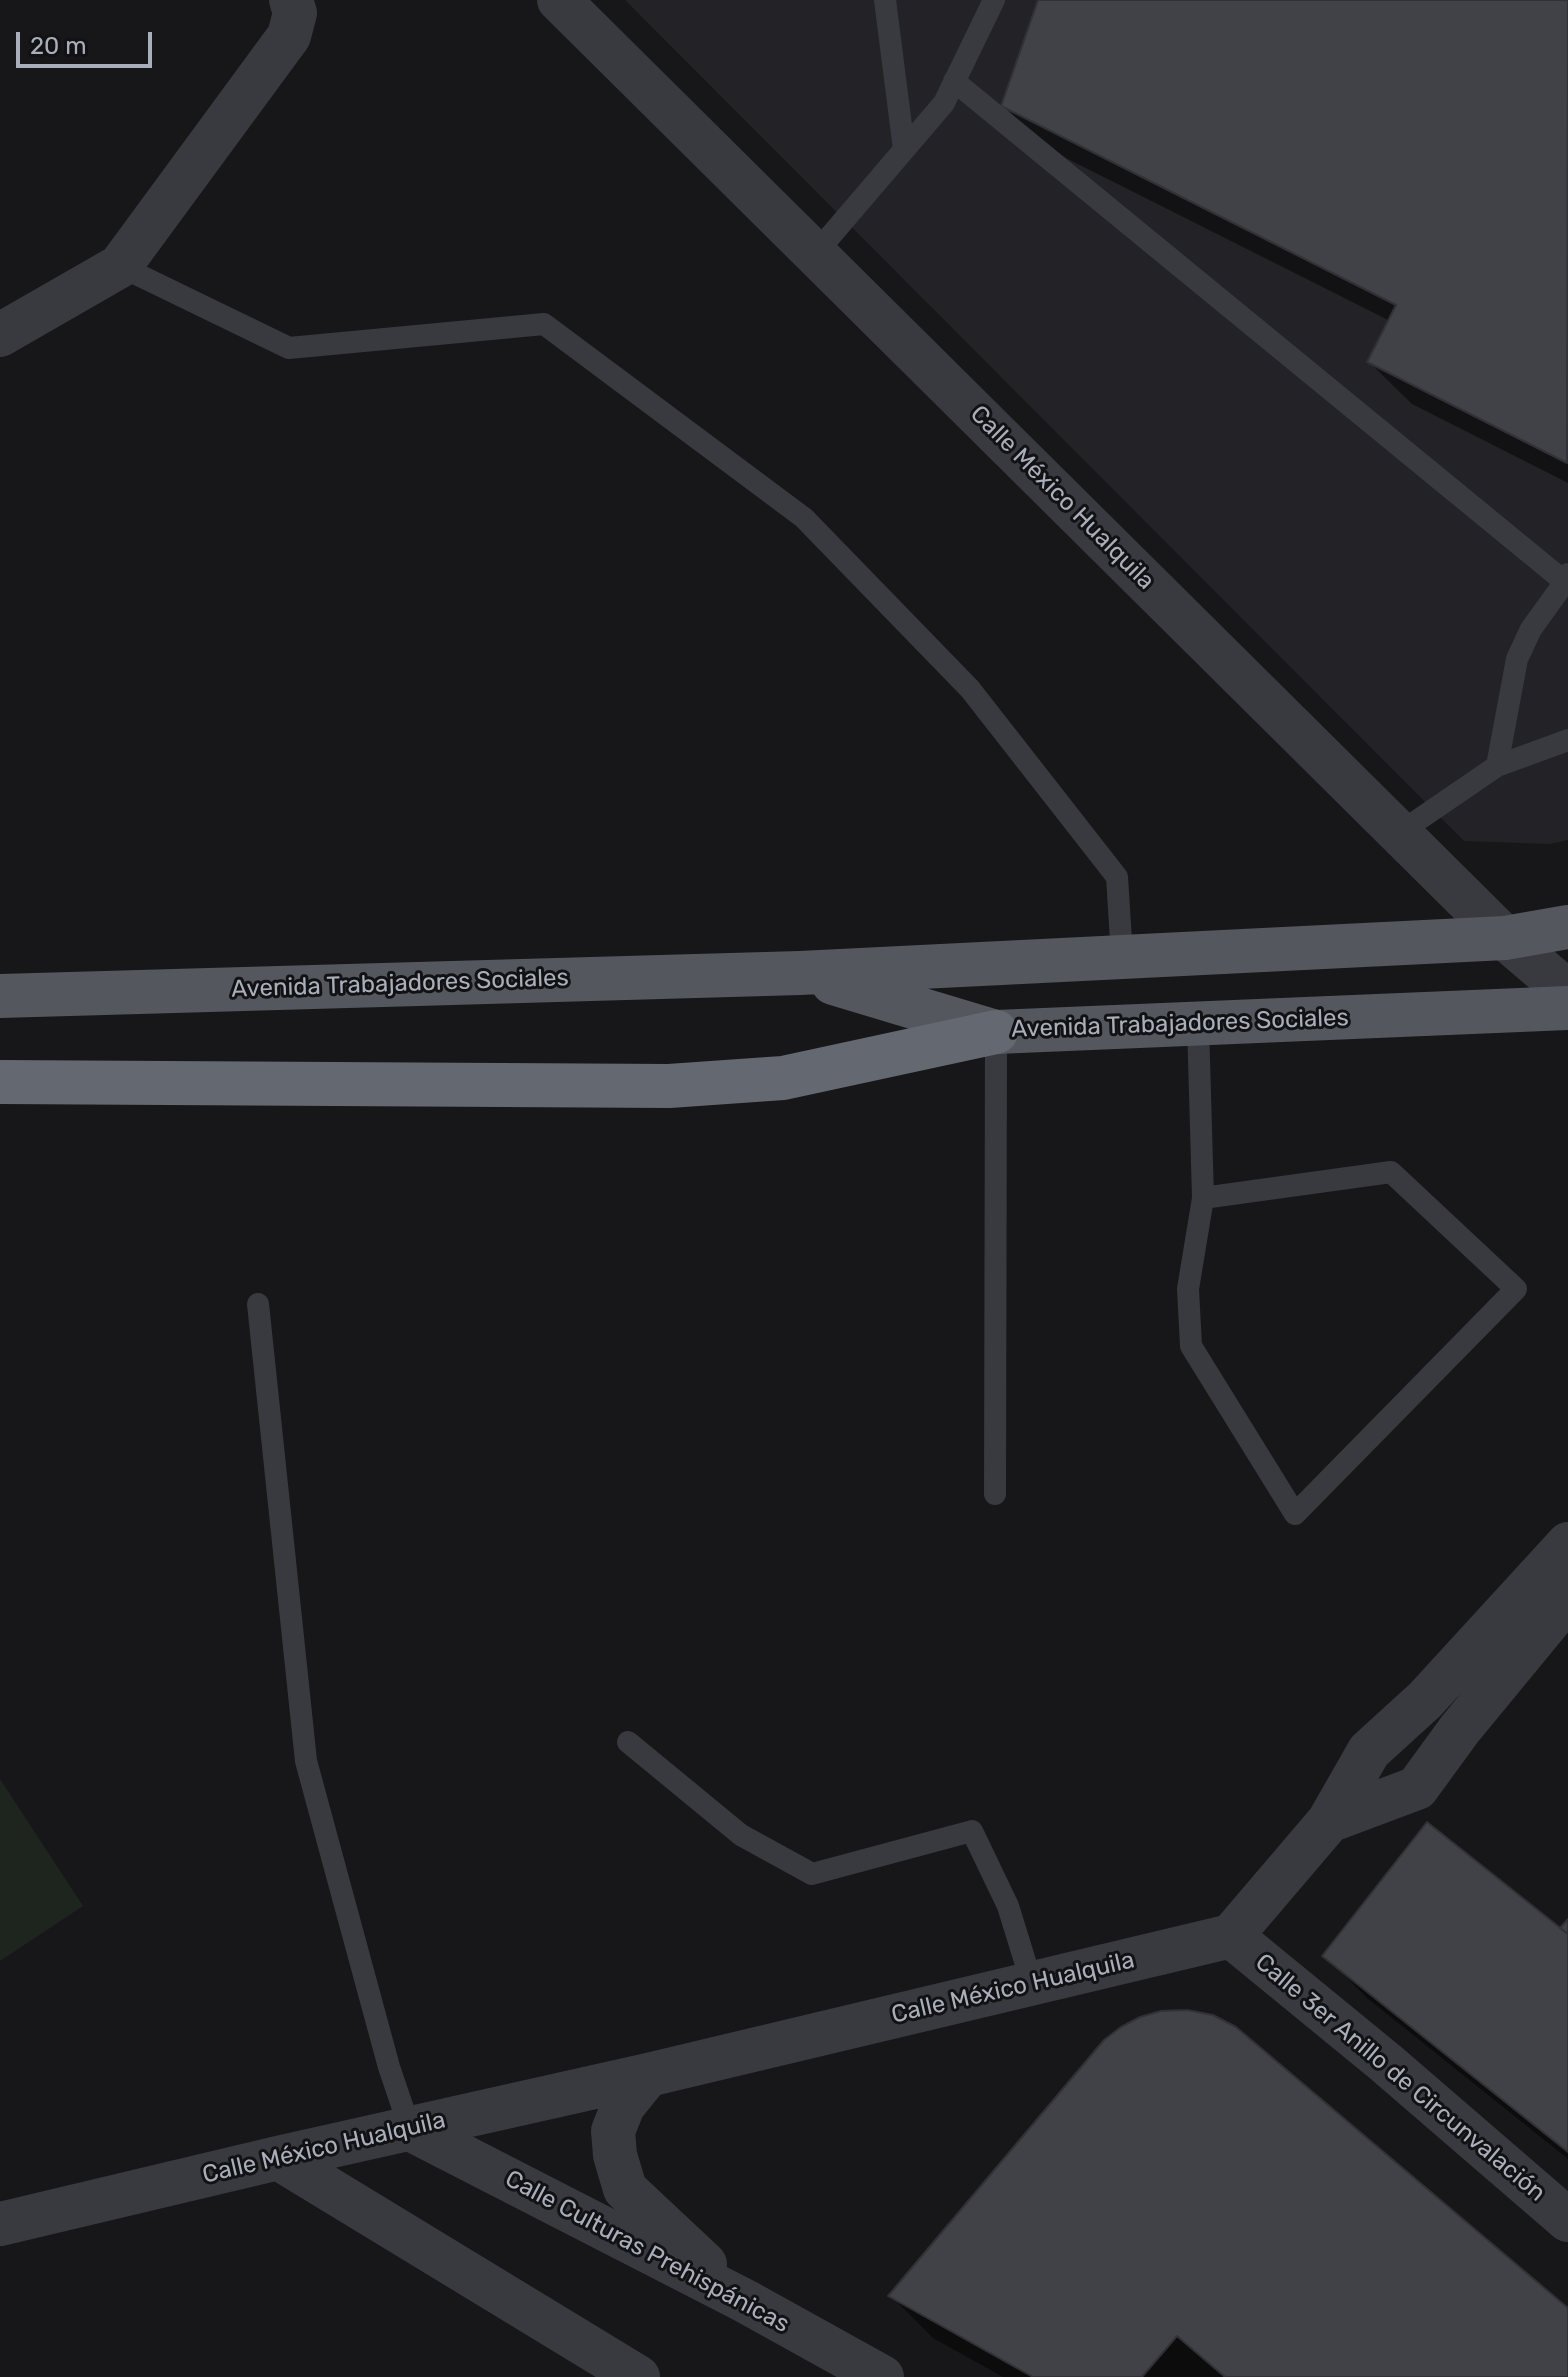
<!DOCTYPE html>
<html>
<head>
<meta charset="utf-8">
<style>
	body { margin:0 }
	#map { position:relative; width:1568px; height:2377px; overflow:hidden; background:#17171a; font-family:Rubik,sans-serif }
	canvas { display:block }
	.scale { position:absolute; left:16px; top:32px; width:136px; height:36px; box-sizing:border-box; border:4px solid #a9afba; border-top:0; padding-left:10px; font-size:24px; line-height:28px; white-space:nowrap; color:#a9afba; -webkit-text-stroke:6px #121215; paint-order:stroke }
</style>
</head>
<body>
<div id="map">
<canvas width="1568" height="2377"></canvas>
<div class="scale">20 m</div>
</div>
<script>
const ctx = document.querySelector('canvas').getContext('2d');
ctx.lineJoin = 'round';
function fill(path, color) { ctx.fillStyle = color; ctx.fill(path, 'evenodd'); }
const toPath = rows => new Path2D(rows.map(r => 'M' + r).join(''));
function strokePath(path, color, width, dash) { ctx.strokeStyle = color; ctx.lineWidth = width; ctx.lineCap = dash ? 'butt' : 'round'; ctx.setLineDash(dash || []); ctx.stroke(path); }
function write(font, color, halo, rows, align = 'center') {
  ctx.font = font + ' Rubik,sans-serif'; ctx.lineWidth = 6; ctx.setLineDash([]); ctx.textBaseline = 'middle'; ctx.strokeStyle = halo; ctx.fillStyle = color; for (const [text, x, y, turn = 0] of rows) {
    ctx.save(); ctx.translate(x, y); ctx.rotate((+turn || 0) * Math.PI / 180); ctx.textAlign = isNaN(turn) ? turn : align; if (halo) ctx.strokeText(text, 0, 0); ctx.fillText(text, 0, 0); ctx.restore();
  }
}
fill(toPath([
	[625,0,1568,0,1568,840,1550,844,1464,841]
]), '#232327');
fill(toPath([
	[0,1779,83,1906,0,1961]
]), '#1d251e');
fill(toPath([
	[1040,0,1568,0,1568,483,1412,404,1369,362,1390,321,1046,148,1004,106],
	[1568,1922,1568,2159,1367,1998,1325,1955,1561,1931],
	[891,2296,1568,2310,1568,2377,1003,2377,933,2338]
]), '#0007');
const building = toPath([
	[1038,0,1568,0,1567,463,1367,362,1396,305,1001,106,1038,0],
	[1427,1822,1568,1934,1568,2152,1322,1956,1427,1822],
	[1568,1919,1568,1934,1560,1928,1568,1919],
	[1187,2010,1213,2015,1236,2027,1568,2308,1568,2377,1225,2377,1177,2336,1142,2377,1033,2377,888,2296,1104,2040,1121,2027,1140,2017,1161,2011,1187,2010]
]);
fill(building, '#414247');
strokePath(building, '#313136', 2);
strokePath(toPath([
	[885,0,904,149],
	[954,81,1565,582,1568,574],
	[815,254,944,103,994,0],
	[120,266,289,348,544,324,804,518,970,689,1117,877,1122,957],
	[1497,766,1517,659,1531,629,1565,582],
	[1399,833,1497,766,1568,740],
	[1198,1024,1203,1198,1391,1172,1516,1289,1295,1514,1191,1346,1188,1289,1203,1198],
	[258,1304,306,1761,389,2067,410,2129],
	[995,1494,996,1032],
	[628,1742,741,1835,812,1874,972,1831,1008,1906,1032,1984]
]), '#383a3f', 22);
strokePath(toPath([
	[559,0,1505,938,1568,992],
	[0,335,120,266,289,36,295,13,291,0],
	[1329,1821,1417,1788,1460,1729,1568,1598],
	[1231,1936,1386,2063,1568,2220],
	[648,2075,623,2106,613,2131,615,2155,625,2189,705,2264],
	[410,2129,745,2301,882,2377],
	[278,2158,638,2377],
	[0,2224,278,2158,648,2075,1231,1936,1329,1821,1369,1751,1425,1700,1568,1544]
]), '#383a3f', 44);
strokePath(toPath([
	[833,983,996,1032,1568,1008],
	[0,996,800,973,1505,938,1568,927]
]), '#54575e', 44);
strokePath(toPath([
	[0,1082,669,1086,783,1078,996,1032]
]), '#646870', 44);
write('24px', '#a9afba', '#121215', [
	["Calle México Hualquila",1062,498,45],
	["Avenida Trabajadores Sociales",400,984,-2],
	["Avenida Trabajadores Sociales",1180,1024,-2],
	["Calle México Hualquila",1013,1988,-13],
	["Calle 3er Anillo de Circunvalación",1400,2078,40],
	["Calle México Hualquila",324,2148,-13],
	["Calle Culturas Prehispánicas",647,2252,28]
]);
</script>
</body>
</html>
